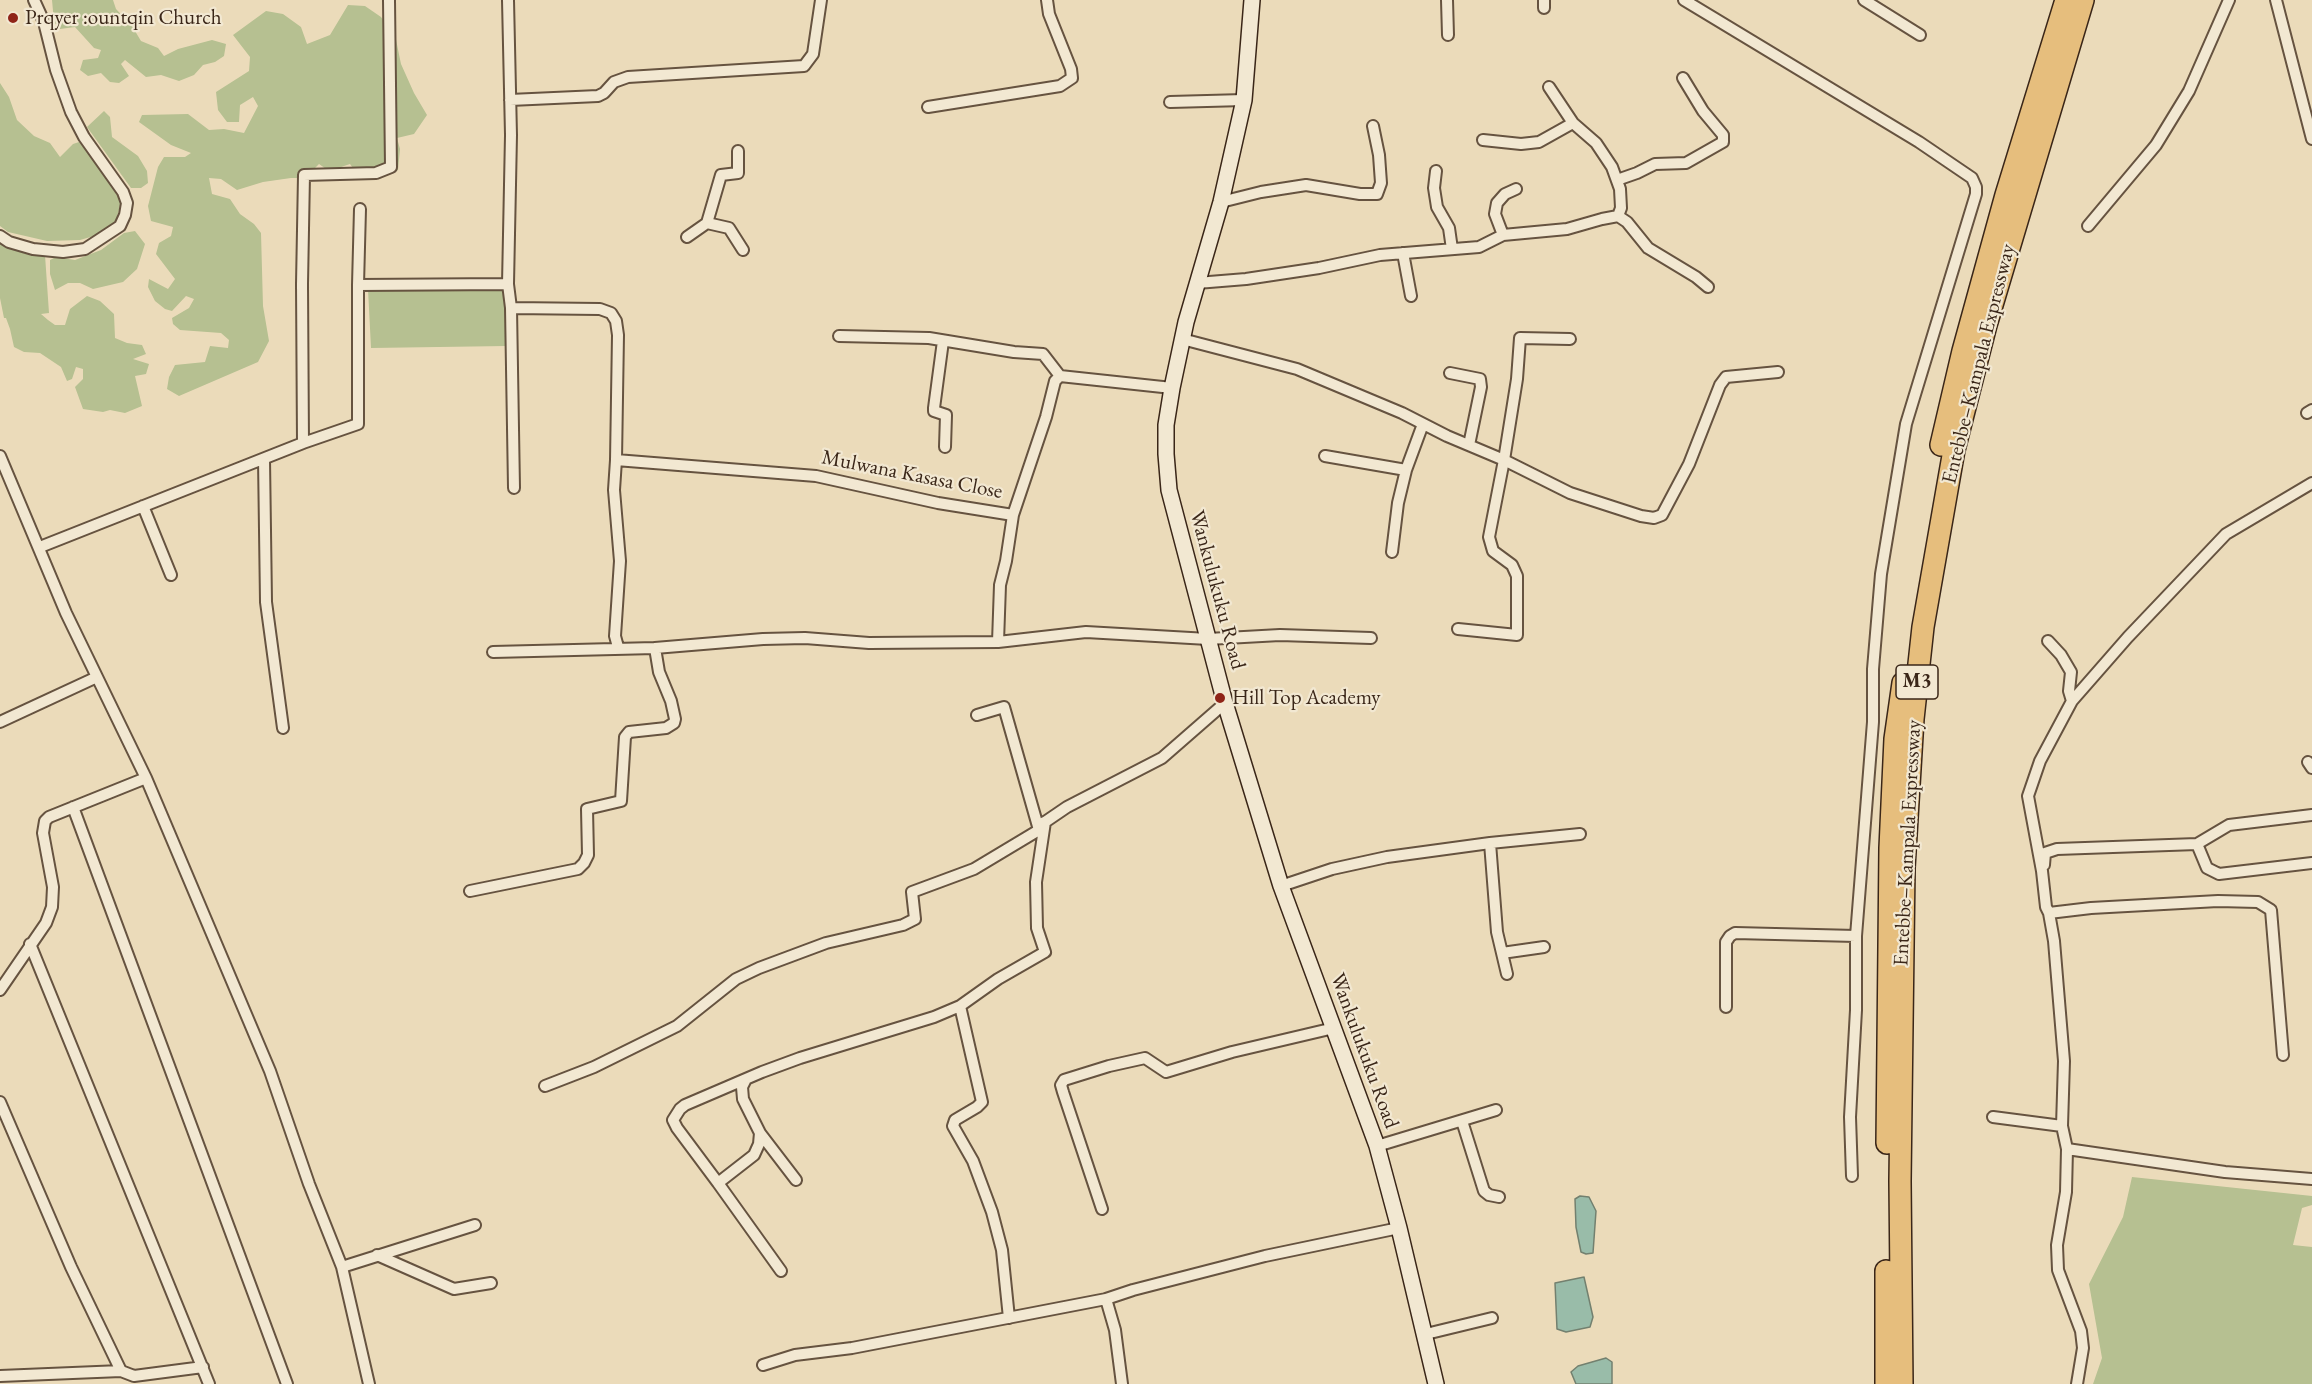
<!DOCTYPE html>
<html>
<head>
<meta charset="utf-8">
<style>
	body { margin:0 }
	canvas { display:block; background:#ebdbba }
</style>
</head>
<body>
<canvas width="2312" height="1384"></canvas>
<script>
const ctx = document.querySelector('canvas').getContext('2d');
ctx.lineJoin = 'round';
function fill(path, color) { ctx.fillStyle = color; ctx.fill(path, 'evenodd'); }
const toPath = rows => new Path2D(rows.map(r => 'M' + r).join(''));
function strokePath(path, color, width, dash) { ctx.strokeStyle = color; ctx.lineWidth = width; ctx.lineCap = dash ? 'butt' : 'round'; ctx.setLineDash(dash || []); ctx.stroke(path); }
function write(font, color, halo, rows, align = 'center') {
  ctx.font = font + ' "EB Garamond",serif'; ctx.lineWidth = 4.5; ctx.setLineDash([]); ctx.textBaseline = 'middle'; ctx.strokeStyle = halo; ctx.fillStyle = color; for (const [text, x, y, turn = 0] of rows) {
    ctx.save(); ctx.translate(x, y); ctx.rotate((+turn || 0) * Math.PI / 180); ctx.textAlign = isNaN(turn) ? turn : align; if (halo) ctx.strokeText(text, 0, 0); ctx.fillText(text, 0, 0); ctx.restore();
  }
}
fill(toPath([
	[52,0,113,0,116,9,132,26,141,41,158,48,164,56,178,49,212,40,226,44,224,56,215,62,203,65,194,75,179,81,161,75,146,77,125,60,121,64,129,76,119,83,110,82,101,73,88,76,80,70,83,60,98,58,101,50,94,48,75,27,60,29,54,22],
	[348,5,365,6,381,17,395,35,401,64,414,93,427,115,414,134,397,138,400,149,398,170,379,179,358,175,350,164,329,171,319,164,305,178,291,178,263,182,237,190,221,179,209,178,212,194,230,199,240,214,254,224,261,233,263,306,269,341,258,362,179,396,167,389,169,377,175,365,205,362,210,346,228,348,229,340,221,333,180,330,173,324,172,318,189,308,194,299,186,296,172,311,165,309,155,301,148,287,149,279,168,289,175,279,156,254,159,243,171,236,173,227,151,221,148,206,158,167,164,157,185,157,191,153,171,145,139,122,142,115,188,114,209,130,224,129,244,133,258,106,253,97,240,105,239,122,227,122,218,110,216,92,249,71,250,57,233,35,266,11,283,14,301,27,307,44,330,35],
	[0,83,9,97,17,120,34,136,50,143,60,157,73,144,79,142,98,162,121,202,115,224,101,234,80,240,47,241,8,232,0,226],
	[104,111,110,117,112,137,138,156,147,171,148,183,141,188,131,188,87,127],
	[135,231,145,244,137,269,123,282,93,289,80,283,68,283,55,290,50,274,50,260,56,257,75,260,101,250,124,233],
	[0,241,45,255,49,313,41,314,48,320,55,325,65,325,70,309,87,296,100,301,114,314,115,338,127,343,142,345,146,354,133,359,149,364,146,374,135,376,142,406,125,413,110,410,103,412,83,409,75,387,83,379,83,369,76,367,72,379,67,381,61,367,40,353,24,352,14,347,10,329,6,318,4,318,0,298],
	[368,289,505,289,506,346,371,348],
	[2132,1177,2312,1196,2312,1205,2302,1208,2293,1245,2312,1247,2312,1384,2093,1384,2102,1358,2089,1284,2123,1217]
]), '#b6c091');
const water = toPath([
	[1580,1196,1589,1197,1596,1211,1593,1253,1586,1254,1581,1252,1576,1227,1575,1199,1580,1196],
	[1584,1277,1593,1317,1590,1327,1566,1332,1557,1329,1555,1283,1584,1277],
	[1606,1358,1612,1362,1612,1384,1576,1384,1571,1372,1578,1366,1606,1358]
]);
fill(water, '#99bca9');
strokePath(water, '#73806f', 1.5);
const street = toPath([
	[508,0,511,135,508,284,511,308,514,488],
	[1447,0,1448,35],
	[1544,0,1544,8],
	[1684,0,1919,142,1972,178,1976,187,1976,194,1906,424,1881,574,1873,669,1873,722,1856,936,1856,1010,1850,1117,1852,1176],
	[1864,0,1920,35],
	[2276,0,2312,139],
	[1549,87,1573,123,1596,143,1612,167,1620,189,1621,208,1618,216],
	[510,100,598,96,604,93,614,82,628,77,804,66,813,54,821,0],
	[1170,102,1244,100],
	[928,107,1060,86,1072,78,1071,69,1049,14,1047,0],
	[1483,140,1521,144,1539,142,1573,123],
	[1436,171,1434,188,1437,207,1449,228,1452,249],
	[1617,180,1637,173,1655,164,1686,163,1723,142,1723,135,1703,111,1683,78],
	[1221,202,1261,192,1306,185,1360,194,1377,194,1381,183,1379,155,1373,126],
	[707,223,729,228,743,250],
	[2088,226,2156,145,2189,91,2229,0],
	[1503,235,1495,214,1497,203,1505,194,1516,189],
	[0,236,9,242,33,249,63,252,85,249,120,226,125,215,127,203,123,192,84,137,71,112,56,70,44,22,34,0],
	[687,237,707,223,721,175,738,173,738,151],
	[1403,253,1411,296],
	[1197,283,1246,279,1319,268,1380,255,1479,247,1503,235,1567,229,1602,219,1618,216,1627,222,1648,248,1696,277,1708,287],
	[358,285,360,209],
	[511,308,600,309,611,313,616,321,618,335,616,460,614,490,620,561,615,636,618,647],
	[839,336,929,338,1014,352,1043,354,1060,376],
	[1182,339,1297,369,1402,413,1447,436,1504,460,1489,537,1493,551,1512,565,1517,576,1517,635,1458,629],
	[1570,339,1520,338,1517,379,1504,460,1570,493,1641,516,1654,518,1662,515,1689,464,1720,385,1726,377,1778,372],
	[943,341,934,408,934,411,946,415,945,447],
	[1450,373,1480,379,1481,387,1469,445],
	[1060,376,1172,388],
	[2307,413,2312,410],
	[303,443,302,284,304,175,376,173,391,167,389,0],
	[0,456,66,613,146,778,270,1071,309,1184,342,1267,369,1384],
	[1325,456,1406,470],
	[264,459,266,602,283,728],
	[616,460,816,476,938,503,1013,515,1046,417,1055,381,1060,376],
	[143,506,171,575],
	[40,547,303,443,358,424,358,285,508,284],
	[1392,552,1398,503,1406,470,1423,424],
	[2048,641,2061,655,2071,672,2069,691,2072,701],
	[998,642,1000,585,1006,561,1013,515],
	[493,652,655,648,763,639,805,638,869,643,998,642,1086,632,1208,639,1280,635,1371,638],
	[977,715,1004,707,1039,830],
	[0,722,97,677],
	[2308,762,2312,768],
	[73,807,287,1384],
	[1490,843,1497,932,1507,974],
	[2197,844,2229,825,2312,815],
	[2044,865,2045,853,2057,849,2197,844,2207,868,2219,874,2312,863],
	[1281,886,1332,869,1387,857,1490,843,1580,834],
	[470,891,578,869,584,863,588,855,587,809,621,801,625,737,629,732,666,728,674,723,675,719,671,701,659,672,655,648],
	[2049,913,2091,908,2218,901,2258,902,2271,910,2283,1055],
	[30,944,209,1384],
	[1502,953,1544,947],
	[0,990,46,923,52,907,53,887,43,833,45,821,49,817,146,778],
	[960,1006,982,1102,977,1107,955,1120,953,1126,973,1161,992,1212,1002,1250,1009,1318],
	[1726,1007,1726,942,1730,936,1735,933,1856,936],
	[746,1079,742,1087,743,1099,760,1133,759,1144,754,1155,718,1183,677,1128,673,1120,680,1109,685,1105,762,1072,800,1058,934,1017,960,1006,998,979,1045,952,1037,928,1036,882,1045,822,1067,807,1162,758,1225,703],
	[545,1086,594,1067,677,1026,736,979,759,968,826,943,903,925,915,919,912,892,974,869,1039,830,1044,822],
	[0,1102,71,1267,121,1371],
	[1993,1117,2062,1126],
	[1462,1121,1484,1191,1489,1195,1499,1197],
	[760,1133,796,1180],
	[1377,1146,1496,1110],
	[2067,1149,2225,1172,2312,1179],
	[718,1183,781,1271],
	[1102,1209,1063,1092,1061,1085,1064,1080,1109,1066,1145,1058,1166,1072,1232,1052,1334,1028],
	[377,1255,454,1289,491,1283],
	[342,1267,475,1225],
	[1106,1299,1133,1290,1265,1256,1399,1228],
	[1426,1334,1492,1318],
	[763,1365,795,1355,852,1348,1106,1299,1115,1330,1122,1384],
	[0,1376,121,1371,134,1376,203,1367],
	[2077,1384,2083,1348,2081,1331,2058,1270,2057,1245,2066,1192,2067,1149,2062,1126,2064,1061,2054,941,2049,913,2046,907,2042,871,2028,796,2040,761,2072,701,2128,637,2226,534,2312,483]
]);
const secondary = toPath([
	[1252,0,1244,100,1221,202,1186,322,1172,388,1166,425,1166,454,1169,490,1225,703,1281,886,1377,1146,1399,1228,1436,1384]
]);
const highway = toPath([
	[1941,445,1963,351,2006,195,2066,0],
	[1887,1143,1890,848,1895,739,1903,683],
	[1886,1384,1886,1271],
	[1902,1384,1900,1181,1904,868,1913,719,1923,627,1954,450,1986,325,2083,0]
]);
strokePath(street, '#665340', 14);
strokePath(secondary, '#3a2618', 18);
strokePath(highway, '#3a2618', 24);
strokePath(street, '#f2e8d2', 10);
strokePath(secondary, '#f2e8d2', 15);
strokePath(highway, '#e6be7d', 21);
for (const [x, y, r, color] of [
	[13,18,6,"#8f2418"],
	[1220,698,6,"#8f2418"]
]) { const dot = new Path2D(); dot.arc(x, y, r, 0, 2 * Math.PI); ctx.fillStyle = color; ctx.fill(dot); strokePath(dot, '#f2e8d2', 2); }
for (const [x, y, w] of [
	[1917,682,42]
]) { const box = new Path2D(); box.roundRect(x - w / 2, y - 17, w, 34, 4.5); ctx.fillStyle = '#f2e8d2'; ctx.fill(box); strokePath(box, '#3a2618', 1.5); }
write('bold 20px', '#3a2618', null, [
	["M3",1917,682]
]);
write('21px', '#3a2618', '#f2e8d2', [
	["Prqyer :ountqin Church",25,18],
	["Hill Top Academy",1232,698]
], 'left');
write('21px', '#3a2618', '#f2e8d2', [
	["Entebbe–Kampala Expressway",1979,364,-76],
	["Mulwana Kasasa Close",912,475,11],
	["Wankulukuku Road",1217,590,75],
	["Entebbe–Kampala Expressway",1908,843,-87],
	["Wankulukuku Road",1364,1051,70]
]);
</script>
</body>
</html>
